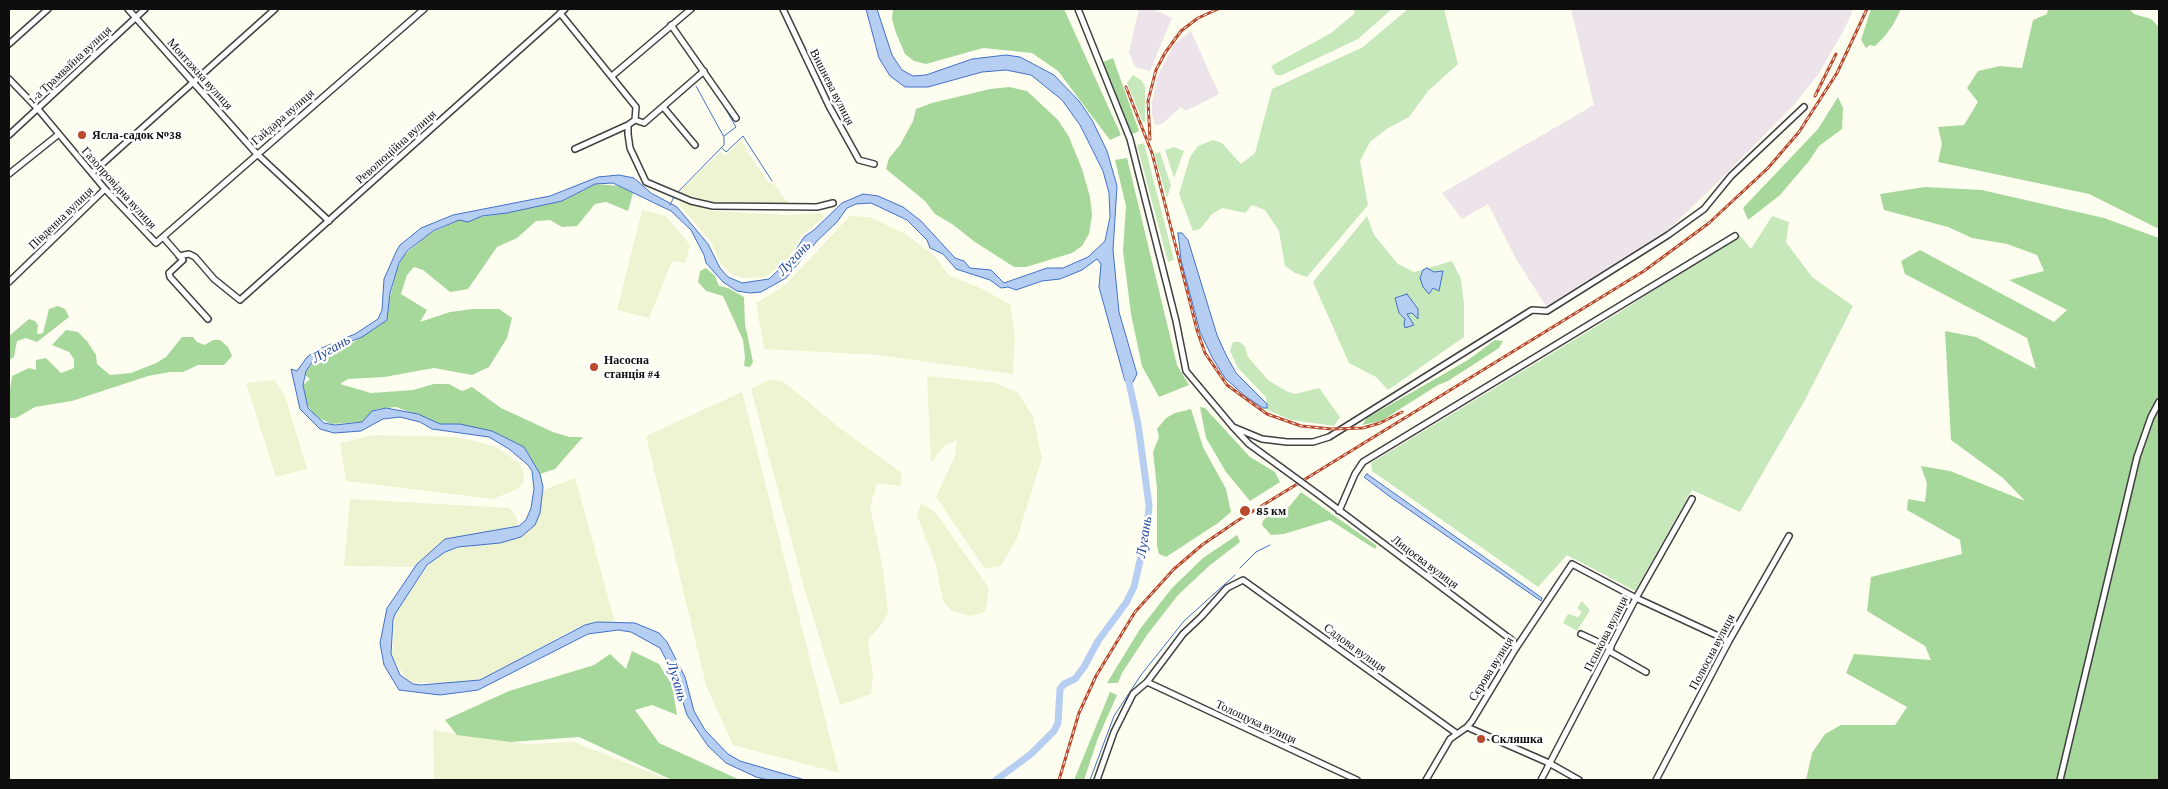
<!DOCTYPE html>
<html>
<head>
<meta charset="utf-8">
<style>
	body { margin:0 }
	#map { position:relative; width:2168px; height:789px; overflow:hidden; background:#fefef0; font-family:"Crimson Pro",serif }
	canvas { display:block }
	.frame { position:absolute; inset:0; border:10px solid #0e0e0e; pointer-events:none }
</style>
</head>
<body>
<div id="map">
<canvas width="2168" height="789"></canvas>
<div class="frame"></div>
</div>
<script>
const ctx = document.querySelector('canvas').getContext('2d');
ctx.lineJoin = 'round';
function fill(path, color) { ctx.fillStyle = color; ctx.fill(path, 'evenodd'); }
const toPath = rows => new Path2D(rows.map(r => 'M' + r).join(''));
function strokePath(path, color, width, dash) { ctx.strokeStyle = color; ctx.lineWidth = width; ctx.lineCap = dash ? 'butt' : 'round'; ctx.setLineDash(dash || []); ctx.stroke(path); }
function write(font, color, halo, rows, align = 'center') {
  ctx.font = font + ' "Crimson Pro",serif'; ctx.lineWidth = 5; ctx.setLineDash([]); ctx.textBaseline = 'middle'; ctx.strokeStyle = halo; ctx.fillStyle = color; for (const [text, x, y, turn = 0] of rows) {
    ctx.save(); ctx.translate(x, y); ctx.rotate((+turn || 0) * Math.PI / 180); ctx.textAlign = isNaN(turn) ? turn : align; if (halo) ctx.strokeText(text, 0, 0); ctx.fillText(text, 0, 0); ctx.restore();
  }
}
fill(toPath([
	[1139,9,1153,9,1172,18,1150,71,1135,67,1129,52],
	[1571,9,1853,9,1846,26,1819,73,1794,105,1719,181,1669,229,1546,306,1516,259,1488,204,1462,219,1442,193,1594,105],
	[1191,31,1219,94,1186,111,1181,107,1162,124,1155,125,1152,115,1152,103,1157,77,1175,43]
]), '#ece3eb');
fill(toPath([
	[742,140,747,151,769,183,775,185,788,203,711,202,682,193,683,188,721,152,725,156],
	[680,201,713,211,786,215,821,213,824,217,801,236,789,258,766,277,744,278,733,275,720,263,711,242,679,204],
	[642,210,666,216,690,245,685,263,672,261,649,318,617,310],
	[850,216,870,217,905,234,935,256,948,275,985,290,1010,305,1015,335,1013,374,879,355,764,349,756,303,784,286],
	[927,376,995,383,1017,392,1033,416,1042,458,1017,538,1001,566,985,569,936,497,955,456,957,440,943,447,931,463],
	[771,379,784,382,841,429,902,473,901,486,877,483,870,507,883,569,888,612,881,625,868,640,873,677,871,694,840,705,804,587,751,389],
	[274,380,285,396,307,469,276,477,246,383],
	[742,392,839,773,733,745,706,685,646,436],
	[373,435,456,437,495,446,519,463,523,471,524,482,517,489,493,499,346,481,340,443],
	[575,478,615,622,585,625,572,630,480,680,452,683,410,683,392,658,395,614,432,560,445,552,464,546,506,541,518,538,540,501,543,490],
	[350,499,509,508,516,516,518,527,445,539,415,567,344,566],
	[921,503,935,512,989,588,985,612,970,616,951,610,943,601,936,565,917,515],
	[433,730,525,744,574,742,670,780,434,780]
]), '#eef3d1');
fill(toPath([
	[1355,9,1392,9,1358,39,1282,75,1276,75,1271,66,1331,33,1354,14],
	[1408,9,1444,9,1458,64,1428,91,1409,117,1388,128,1370,142,1360,161,1368,205,1307,277,1295,273,1285,266,1279,231,1265,210,1252,205,1245,213,1222,208,1212,214,1200,229,1193,231,1179,194,1190,157,1198,146,1213,140,1222,143,1241,164,1255,153,1272,89,1363,47],
	[1133,75,1142,81,1145,87,1145,122,1143,122,1127,83],
	[1144,143,1174,260,1168,262,1137,145],
	[1174,147,1184,151,1174,178,1165,150],
	[1160,152,1171,186,1167,198,1154,154],
	[1367,216,1374,235,1398,264,1414,272,1452,261,1461,279,1464,304,1464,337,1388,390,1376,377,1349,363,1313,282],
	[1772,216,1789,222,1786,242,1812,277,1853,306,1805,400,1740,512,1692,490,1635,591,1567,555,1538,587,1372,471,1371,463,1620,312,1739,234,1751,249],
	[1233,342,1240,342,1245,347,1248,357,1268,380,1286,391,1295,394,1319,388,1340,417,1334,426,1291,420,1263,408,1267,408,1266,397,1238,368,1230,351],
	[1582,601,1590,610,1577,631,1563,623,1568,614,1578,617,1582,612,1577,608]
]), '#c7e8bb');
fill(toPath([
	[893,9,1064,9,1121,135,1110,140,1058,71,1032,53,983,48,926,64,914,61,905,54,896,33,892,19],
	[1871,9,1901,9,1893,25,1884,37,1875,46,1870,45,1866,48,1861,40],
	[2048,9,2129,9,2134,14,2151,19,2159,27,2159,229,2089,194,1938,162,1942,144,1938,127,1964,125,1978,102,1967,88,1978,71,2000,66,2022,68,2033,20,2047,14],
	[1113,58,1139,131,1131,135,1103,62],
	[1009,87,1027,91,1058,120,1069,137,1082,169,1090,197,1092,215,1089,234,1082,246,1072,253,1026,267,1014,267,975,242,952,224,935,214,925,201,886,169,889,158,900,145,913,121,916,109,932,103,990,89],
	[1838,97,1843,108,1842,129,1819,146,1809,161,1780,195,1748,220,1743,208,1818,129],
	[1127,158,1177,365,1189,385,1159,397,1142,366,1131,314,1123,251,1126,206,1115,160],
	[595,184,620,186,633,193,628,211,606,202,595,204,577,226,562,227,550,220,536,221,517,238,497,247,468,289,450,292,423,270,414,267,407,275,401,294,427,310,420,322,450,312,473,309,499,309,512,318,507,338,489,367,472,375,434,368,384,377,348,379,340,384,371,393,413,390,434,384,449,384,462,391,472,387,501,408,553,432,570,437,583,437,555,469,540,474,524,447,498,434,451,424,440,424,396,407,377,409,362,422,331,424,315,416,307,404,303,385,310,379,305,375,306,371,317,358,330,350,354,342,387,320,389,301,397,270,403,256,429,234,459,220,507,213,565,200],
	[1925,187,1982,190,2104,218,2159,238,2159,780,1806,780,1812,753,1825,734,1841,725,1895,725,1907,707,1846,673,1854,654,1931,660,1925,646,1867,611,1871,577,1962,554,1960,540,1907,510,1908,499,1925,502,1927,484,1921,466,1950,471,2025,501,2003,478,1951,440,1945,331,1976,337,2036,369,2027,338,1905,274,1901,261,1920,250,2054,322,2067,310,2009,280,2044,271,2037,255,2007,244,1972,238,1948,227,1884,210,1880,194],
	[706,268,715,276,719,286,728,288,744,297,745,324,753,362,750,367,744,366,745,357,743,340,723,296,706,291,698,282,700,271],
	[58,306,65,309,69,317,37,342,26,338,17,341,14,357,9,360,9,336,29,319,35,321,38,325,37,334,43,333,49,309],
	[66,330,78,332,87,341,96,355,97,364,110,375,131,373,156,363,166,357,182,337,193,337,197,342,205,345,213,340,220,340,228,347,232,356,224,365,198,365,183,372,170,372,148,376,72,401,35,407,16,418,9,418,9,396,12,376,29,368,36,370,36,360,46,358,61,373,74,368,74,359,69,352,52,345],
	[1495,340,1503,341,1499,348,1448,381,1438,385,1381,421,1362,425,1367,418,1468,360],
	[1200,407,1205,408,1250,457,1275,472,1280,482,1250,501,1226,472,1206,438],
	[1191,409,1203,447,1226,489,1231,512,1218,523,1166,557,1159,554,1157,546,1157,488,1153,452,1159,437,1157,429,1166,418,1175,413],
	[1301,492,1377,546,1375,549,1330,520,1284,534,1271,535,1262,525,1263,521,1270,513,1289,507],
	[1237,535,1240,542,1209,566,1178,595,1147,635,1122,673,1118,683,1107,683,1140,629,1172,588,1203,558],
	[632,651,659,664,672,685,677,715,652,705,635,710,659,743,740,780,672,780,579,737,511,742,457,735,445,720,509,691,594,665,610,654,626,669],
	[1110,692,1117,695,1098,738,1084,780,1074,780]
]), '#a7d89b');
const water = toPath([
	[866,9,877,9,892,55,902,70,913,76,926,75,972,59,1006,55,1020,57,1054,75,1079,101,1092,120,1107,151,1117,186,1113,250,1119,312,1137,374,1133,382,1125,381,1099,287,1101,264,1097,259,1082,270,1060,279,1042,281,1016,290,1008,287,1001,288,990,280,956,269,943,254,930,248,927,240,907,220,871,203,856,204,847,208,837,222,817,241,786,278,761,292,750,293,737,291,723,282,706,263,704,255,691,230,671,211,613,183,595,184,562,201,507,213,482,216,468,222,459,220,433,231,407,251,399,263,390,293,387,320,362,337,330,350,313,361,306,371,303,385,308,408,324,423,335,425,362,422,372,411,386,408,418,414,440,424,460,424,492,431,524,447,540,474,543,487,540,513,535,525,521,537,500,543,458,547,445,552,427,565,395,614,393,620,391,654,400,675,413,684,421,685,480,680,585,625,597,622,635,623,659,633,667,642,685,677,694,711,705,730,728,754,740,761,805,780,768,780,756,777,726,763,708,746,687,715,674,675,660,648,631,632,618,630,588,634,478,690,440,695,399,690,384,665,380,643,387,608,394,598,417,564,445,539,519,526,526,520,531,508,534,489,532,471,528,465,509,449,489,437,432,429,420,422,400,417,383,419,361,431,334,433,320,429,300,409,291,369,297,371,307,357,317,350,355,334,378,319,382,310,384,279,396,252,400,245,421,228,453,215,550,196,598,177,619,175,634,178,651,193,677,207,708,244,720,268,728,277,742,283,769,279,790,259,804,237,814,230,842,203,863,194,878,196,903,207,921,221,955,258,964,261,970,268,991,270,1004,283,1047,268,1063,268,1088,257,1105,241,1110,217,1109,193,1103,171,1080,125,1062,100,1031,75,1006,70,982,72,928,87,905,87,890,76,879,58,866,9],
	[1178,233,1182,233,1188,240,1217,335,1226,355,1236,373,1267,404,1267,408,1263,408,1245,396,1225,378,1213,359,1200,332,1181,260,1178,233],
	[1427,268,1434,272,1443,271,1439,291,1433,288,1429,294,1423,287,1420,278,1423,270,1427,268],
	[1407,294,1418,309,1418,319,1412,313,1407,314,1414,325,1405,328,1404,323,1405,319,1399,313,1395,298,1407,294],
	[1367,474,1542,598,1541,601,1389,496,1364,477,1367,474]
]);
fill(water, '#b7cef3');
strokePath(water, '#4170c7', 1);
strokePath(toPath([
	[724,136,736,127,725,108],
	[722,148,726,152,743,136,772,181],
	[676,194,724,145,724,137,696,86],
	[670,205,674,197],
	[1240,568,1256,552,1270,545],
	[1090,780,1114,716,1141,675,1184,621,1235,575]
]), '#4170c7', 1);
strokePath(toPath([
	[996,780,1031,754,1054,731,1058,723,1060,689,1064,684,1075,679,1084,667,1098,641,1126,603,1134,587,1147,530,1149,505,1138,424,1127,373]
]), '#b7cef3', 7);
const minor = toPath([
	[128,9,256,153,329,221],
	[783,9,829,106,859,160,874,164],
	[1078,9,1130,139,1176,321,1186,371,1233,427,1249,444,1282,468],
	[560,13,636,107,635,120,628,125,628,134,630,148,646,182,691,201,713,206,817,207,833,203],
	[671,25,736,118],
	[9,44,48,9],
	[612,76,691,9],
	[9,79,38,109,105,189,156,243,424,9],
	[664,108,695,145],
	[635,120,644,123,704,71],
	[9,135,145,9],
	[575,149,628,125],
	[92,173,275,9],
	[9,174,59,134],
	[163,237,183,260,169,273,170,277,208,319],
	[179,256,189,254,195,257,214,279,240,300,565,9],
	[9,282,105,189],
	[1233,427,1262,439,1287,442,1313,442,1329,437,1532,310,1547,311,1668,235,1704,209,1731,176,1804,107],
	[1319,495,1513,641,1516,648],
	[1339,511,1355,474,1363,462,1735,236],
	[1581,634,1611,648],
	[1609,651,1646,672],
	[1147,682,1357,780],
	[1467,727,1549,763,1579,780],
	[1097,780,1114,732,1133,694,1147,682,1183,634,1201,617,1227,588,1243,580,1456,733],
	[1426,780,1450,739,1467,727,1472,721,1516,648,1572,564,1636,598,1729,641],
	[1541,780,1636,598,1692,499],
	[1656,780,1729,641,1789,536],
	[2060,780,2137,457,2151,417,2159,402]
]);
strokePath(minor, '#414141', 8);
strokePath(minor, '#fff', 5);
const rail = toPath([
	[1126,87,1152,153,1197,330,1205,353,1227,385,1267,414,1301,426,1332,429,1363,428,1380,423,1402,412],
	[1815,96,1836,54],
	[1150,139,1148,101,1156,70,1165,53,1181,31,1198,18,1218,9],
	[1059,780,1079,713,1096,676,1135,612,1174,569,1202,545,1237,521,1644,271,1709,223,1768,168,1799,132,1837,73,1867,9]
]);
strokePath(rail, '#b8492c', 3);
strokePath(rail, '#fff', 1, [4]);
const minorBridge = toPath([
	[1282,468,1319,495]
]);
strokePath(minorBridge, '#414141', 8, []);
strokePath(minorBridge, '#fff', 5);
for (const [x, y, r, color] of [
	[82,135,5,"#b8492c"],
	[594,367,5,"#b8492c"],
	[1245,511,6,"#b8492c"],
	[1481,739,5,"#b8492c"]
]) { const dot = new Path2D(); dot.arc(x, y, r, 0, 2 * Math.PI); ctx.fillStyle = color; ctx.fill(dot); strokePath(dot, '#fff', 2); }
write('12px', '#0e0e0e', '#fff', [
	["1-а Трамвайна вулиця",70,65,-43],
	["Монтажна вулиця",200,74,48],
	["Вишнева вулиця",832,87,63],
	["Гайдара вулиця",283,117,-41],
	["Революційна вулиця",396,147,-42],
	["Газопровідна вулиця",119,188,48],
	["Південна вулиця",61,218,-44],
	["Лицоєва вулиця",1425,562,37],
	["Пєшкова вулиця",1606,634,-63],
	["Садова вулиця",1355,648,36],
	["Полюсна вулиця",1712,652,-62],
	["Сєрова вулиця",1491,669,-58],
	["Толощука вулиця",1256,722,25]
]);
write('bold 12px', '#0e0e0e', '#fff', [
	["Ясла-садок №38",92,135],
	["Насосна",604,360],
	["станція #4",604,374],
	["85 км",1256,511],
	["Скляшка",1491,739]
], 'left');
write('italic 14px', '#1d449b', '#fff', [
	["Лугань",794,258,-47],
	["Лугань",331,349,-30],
	["Лугань",1144,537,-81],
	["Лугань",677,681,73]
]);
</script>
</body>
</html>
